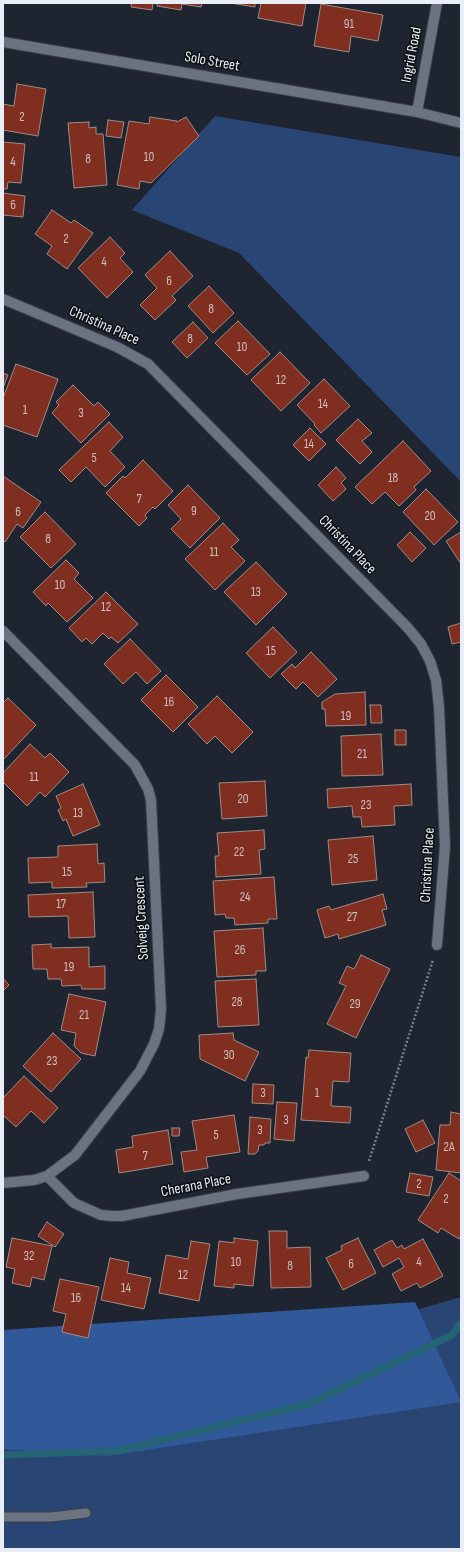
<!DOCTYPE html>
<html>
<head>
<meta charset="utf-8">
<style>
	body { margin:0 }
	#map { position:relative; width:464px; height:1552px; overflow:hidden; background:#1e2530; font-family:"Sofia Sans Condensed",sans-serif }
	canvas { display:block }
	.frame { position:absolute; inset:0; border:4px solid #e9eef6; pointer-events:none }
</style>
</head>
<body>
<div id="map">
<canvas width="464" height="1552"></canvas>
<div class="frame"></div>
</div>
<script>
const ctx = document.querySelector('canvas').getContext('2d');
ctx.lineJoin = 'round';
function fill(path, color) { ctx.fillStyle = color; ctx.fill(path, 'evenodd'); }
const toPath = rows => new Path2D(rows.map(r => 'M' + r).join(''));
function strokePath(path, color, width, dash) { ctx.strokeStyle = color; ctx.lineWidth = width; ctx.lineCap = dash ? 'butt' : 'round'; ctx.setLineDash(dash || []); ctx.stroke(path); }
function write(font, color, halo, rows, align = 'center') {
  ctx.font = font + ' "Sofia Sans Condensed",sans-serif'; ctx.lineWidth = 3; ctx.setLineDash([]); ctx.textBaseline = 'middle'; ctx.strokeStyle = halo; ctx.fillStyle = color; for (const [text, x, y, turn = 0] of rows) {
    ctx.save(); ctx.translate(x, y); ctx.rotate((+turn || 0) * Math.PI / 180); ctx.textAlign = isNaN(turn) ? turn : align; if (halo) ctx.strokeText(text, 0, 0); ctx.fillText(text, 0, 0); ctx.restore();
  }
}
fill(toPath([
	[215,116,461,157,461,482,239,253,132,210],
	[461,1297,461,1549,3,1549,3,1387,87,1404]
]), '#294573');
fill(toPath([
	[415,1302,461,1402,107,1456,3,1449,3,1330]
]), '#31599a');
strokePath(toPath([
	[3,1455,118,1451,309,1404,452,1335,461,1322]
]), '#246475', 7);
const building = toPath([
	[132,3,153,3,152,10,131,7,132,3],
	[157,3,202,3,201,7,182,4,181,10,157,6,157,3],
	[230,3,255,3,255,7,230,3],
	[261,3,306,3,302,26,258,18,261,3],
	[321,4,383,15,378,41,351,36,349,52,314,46,321,4],
	[17,84,46,89,38,136,3,130,3,104,14,106,17,84],
	[150,117,177,121,177,122,186,117,199,136,151,183,140,181,139,189,117,185,129,121,149,124,150,117],
	[108,120,124,122,121,138,106,136,108,120],
	[89,122,89,128,96,127,96,134,103,134,107,185,74,188,68,123,89,122],
	[3,142,25,144,21,183,8,182,7,189,3,189,3,142],
	[3,193,25,196,23,217,3,215,3,193],
	[52,210,71,223,74,220,93,233,67,269,47,254,52,246,35,234,52,210],
	[110,237,125,253,120,258,133,272,107,298,78,268,110,237],
	[170,251,193,276,172,296,176,300,155,320,140,305,157,288,145,275,170,251],
	[209,286,234,313,213,333,188,306,209,286],
	[238,321,270,354,247,375,215,343,238,321],
	[193,322,208,338,187,358,172,342,193,322],
	[280,352,310,383,281,411,251,380,280,352],
	[16,364,58,379,37,437,3,425,3,398,16,364],
	[3,373,8,375,3,388,3,373],
	[324,379,350,406,321,433,314,425,315,424,297,405,324,379],
	[73,385,94,406,98,402,110,414,81,443,52,413,59,405,56,402,73,385],
	[358,419,372,433,362,441,372,452,360,464,336,440,358,419],
	[109,422,123,437,110,451,125,467,105,487,86,467,71,482,59,470,109,422],
	[310,428,326,444,309,461,293,445,310,428],
	[403,441,431,471,414,487,416,490,399,506,385,492,372,504,355,487,403,441],
	[143,460,173,491,155,509,153,507,145,515,147,518,139,526,106,493,123,476,125,478,143,460],
	[336,467,346,478,341,483,346,489,333,501,318,485,336,467],
	[3,476,41,502,23,528,17,524,5,542,3,540,3,476],
	[188,485,220,518,190,548,171,529,181,519,168,505,188,485],
	[426,489,458,522,434,545,403,512,426,489],
	[45,512,76,544,51,568,20,537,45,512],
	[223,523,239,540,231,547,245,561,215,590,185,559,223,523],
	[410,532,426,548,412,562,397,545,410,532],
	[461,532,461,564,446,541,461,532],
	[66,560,79,573,74,579,93,598,67,622,48,603,46,606,33,592,66,560],
	[256,562,287,594,256,625,224,592,256,562],
	[106,592,138,624,118,643,111,637,109,639,103,633,92,644,86,638,82,642,69,628,106,592],
	[461,623,461,642,452,644,448,627,461,623],
	[273,627,297,652,270,678,246,653,273,627],
	[130,639,161,671,147,684,136,672,123,684,104,664,130,639],
	[311,652,337,679,318,697,303,682,296,689,281,674,292,664,295,668,311,652],
	[166,675,198,707,173,732,141,700,166,675],
	[365,692,366,725,326,726,325,709,322,709,322,702,335,694,365,692],
	[217,696,253,732,232,753,215,736,207,744,188,724,217,696],
	[8,698,36,725,3,760,3,703,8,698],
	[370,705,381,705,382,723,371,723,370,705],
	[395,730,406,730,406,745,395,745,395,730],
	[381,734,383,775,342,776,341,736,381,734],
	[30,744,45,758,50,753,69,772,45,797,40,792,27,806,3,782,3,773,30,744],
	[265,781,267,816,222,819,219,783,265,781],
	[83,784,100,825,73,836,66,819,63,821,58,810,61,808,56,796,83,784],
	[411,784,412,805,394,806,395,825,362,827,361,817,353,817,352,806,328,808,327,789,411,784],
	[264,830,265,849,259,850,261,874,216,877,215,856,219,856,217,833,264,830],
	[373,836,377,880,332,885,328,840,373,836],
	[97,844,98,864,104,863,105,882,86,883,87,887,52,888,52,882,29,883,28,858,58,857,58,846,97,844],
	[274,877,277,919,268,919,268,923,235,925,234,918,226,918,225,914,215,915,213,881,274,877],
	[93,892,95,937,69,938,68,916,29,917,28,895,93,892],
	[383,894,387,909,382,910,386,925,339,939,338,934,325,938,317,910,329,906,331,910,383,894],
	[263,928,266,971,256,971,256,975,217,977,214,931,263,928],
	[51,944,51,948,89,947,89,967,105,966,105,989,82,989,81,985,62,986,61,979,48,979,47,969,33,969,32,945,51,944],
	[361,955,390,969,356,1038,327,1024,346,986,339,983,347,966,354,969,361,955],
	[3,978,9,985,3,991,3,978],
	[256,979,259,1025,218,1027,215,981,256,979],
	[69,994,106,1002,95,1056,81,1053,74,1046,76,1033,61,1030,69,994],
	[53,1033,81,1059,51,1092,23,1066,53,1033],
	[233,1033,234,1040,259,1052,245,1081,200,1059,199,1035,233,1033],
	[309,1050,351,1053,349,1082,333,1081,331,1106,351,1107,350,1123,301,1120,306,1057,308,1058,309,1050],
	[24,1076,58,1108,44,1123,31,1111,16,1127,3,1115,3,1098,24,1076],
	[253,1084,274,1085,273,1104,252,1103,253,1084],
	[277,1102,297,1103,294,1141,274,1139,277,1102],
	[451,1112,461,1114,461,1173,436,1170,440,1125,450,1125,451,1112],
	[234,1115,240,1152,206,1157,208,1168,184,1172,181,1152,197,1150,192,1121,234,1115],
	[250,1117,271,1119,270,1143,265,1143,264,1145,259,1145,258,1151,255,1154,248,1154,250,1117],
	[423,1120,435,1143,416,1152,405,1129,423,1120],
	[172,1128,180,1128,179,1136,172,1136,172,1128],
	[168,1130,173,1164,119,1173,116,1150,133,1147,132,1136,168,1130],
	[410,1173,433,1177,429,1196,406,1192,410,1173],
	[449,1173,461,1181,461,1235,459,1239,441,1228,438,1233,418,1220,449,1173],
	[47,1222,64,1234,55,1247,38,1236,47,1222],
	[269,1231,287,1231,287,1248,310,1247,311,1287,271,1288,269,1231],
	[12,1238,52,1246,44,1280,32,1277,30,1287,12,1283,15,1269,6,1267,12,1238],
	[234,1238,258,1241,253,1286,234,1284,234,1288,214,1286,219,1241,234,1243,234,1238],
	[358,1238,376,1273,343,1290,326,1258,342,1250,341,1246,358,1238],
	[423,1239,443,1276,420,1288,417,1283,401,1291,392,1274,404,1267,399,1258,383,1267,374,1250,392,1240,397,1248,402,1245,404,1249,423,1239],
	[191,1241,210,1244,199,1301,159,1293,166,1255,188,1259,191,1241],
	[110,1258,129,1262,127,1273,151,1278,144,1309,101,1300,110,1258],
	[60,1279,99,1287,88,1338,62,1332,66,1314,53,1311,60,1279]
]);
fill(building, '#7f2e20');
strokePath(building, '#9e8c88', 1);
const lane = toPath([
	[3,1517,51,1517,86,1513]
]);
const street = toPath([
	[3,42,417,112,461,123],
	[417,112,437,3],
	[3,299,117,347,148,364,408,628,421,644,430,661,436,680,439,707,445,846,437,945],
	[3,631,135,765,148,789,151,800,161,1009,159,1029,154,1044,140,1071,75,1155,47,1176,34,1180,3,1183],
	[47,1176,74,1203,101,1215,112,1216,122,1216,237,1194,364,1176]
]);
strokePath(lane, '#3a3f49', 11);
strokePath(street, '#3a3f49', 12);
strokePath(toPath([
	[369,1161,433,960]
]), '#787e88', 2.5, [2, 2]);
strokePath(lane, '#6b7381', 9);
strokePath(street, '#6b7381', 10);
write('13px', '#cebec0', null, [
	["91",349,25],
	["2",22,118],
	["10",149,158],
	["8",88,160],
	["4",13,163],
	["6",13,206],
	["2",66,240],
	["4",104,263],
	["6",169,282],
	["8",211,310],
	["8",190,340],
	["10",242,348],
	["12",281,381],
	["14",323,405],
	["1",25,411],
	["3",81,414],
	["14",309,445],
	["5",94,459],
	["18",393,479],
	["7",139,500],
	["9",194,512],
	["6",18,513],
	["20",430,517],
	["8",48,540],
	["11",214,553],
	["10",60,586],
	["13",256,593],
	["12",106,608],
	["15",271,652],
	["16",169,703],
	["19",346,717],
	["21",362,755],
	["11",34,778],
	["20",243,800],
	["23",366,806],
	["13",78,814],
	["22",239,853],
	["25",353,860],
	["15",67,873],
	["24",245,898],
	["17",61,905],
	["27",352,918],
	["26",240,951],
	["19",69,968],
	["28",237,1003],
	["29",355,1005],
	["21",84,1016],
	["30",229,1056],
	["23",52,1062],
	["3",263,1094],
	["1",317,1094],
	["3",286,1121],
	["3",260,1131],
	["5",216,1136],
	["2A",449,1148],
	["7",145,1157],
	["2",419,1185],
	["2",446,1200],
	["32",29,1257],
	["10",236,1263],
	["4",419,1263],
	["6",351,1265],
	["8",290,1267],
	["12",183,1276],
	["14",126,1289],
	["16",76,1299]
]);
write('15px', '#e9eef6', '#0b0e13', [
	["Ingrid Road",412,55,-79],
	["Solo Street",212,62,10],
	["Christina Place",104,326,24],
	["Christina Place",347,545,46],
	["Christina Place",428,865,-87],
	["Solveig Crescent",142,918,-93],
	["Cherana Place",196,1186,-11]
]);
</script>
</body>
</html>
